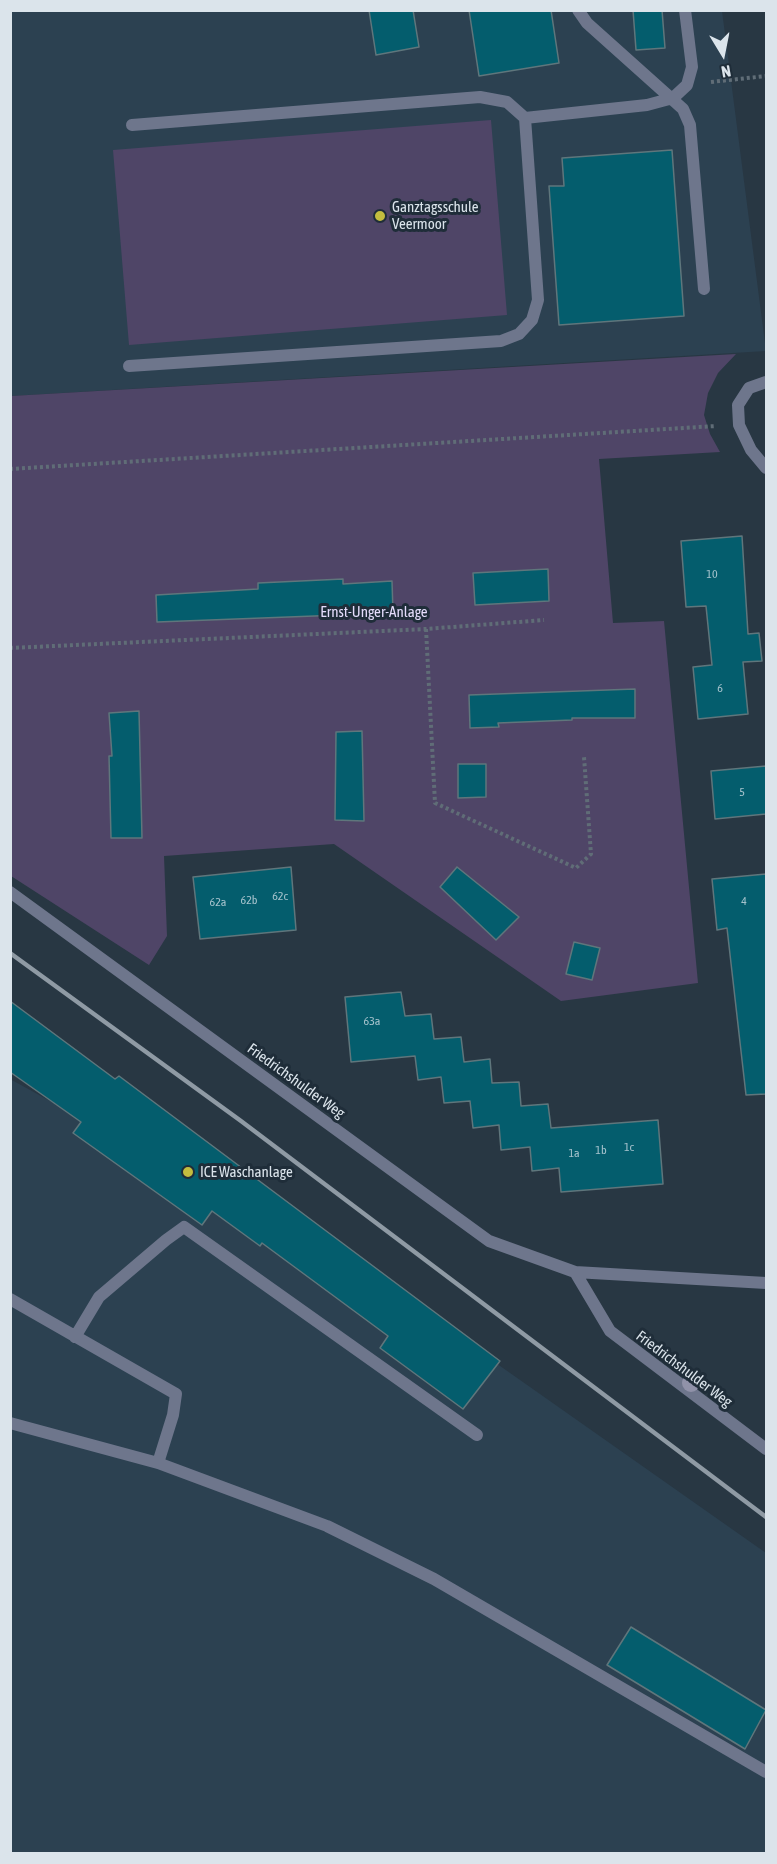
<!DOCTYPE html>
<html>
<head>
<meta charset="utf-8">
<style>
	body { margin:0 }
	#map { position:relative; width:777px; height:1864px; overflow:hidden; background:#283743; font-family:"Asap Condensed",sans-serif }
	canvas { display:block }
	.frame { position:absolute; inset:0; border:12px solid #dbe4eb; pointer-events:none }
	.north { position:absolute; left:693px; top:24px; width:60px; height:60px; -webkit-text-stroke:4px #1f2d39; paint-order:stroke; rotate:170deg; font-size:16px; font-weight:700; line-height:24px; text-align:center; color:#dbe4eb }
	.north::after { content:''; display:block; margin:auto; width:21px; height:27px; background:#dbe4eb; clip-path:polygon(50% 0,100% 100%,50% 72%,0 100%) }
</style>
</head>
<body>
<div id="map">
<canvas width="777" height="1864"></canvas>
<div class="frame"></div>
<div class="north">N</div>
</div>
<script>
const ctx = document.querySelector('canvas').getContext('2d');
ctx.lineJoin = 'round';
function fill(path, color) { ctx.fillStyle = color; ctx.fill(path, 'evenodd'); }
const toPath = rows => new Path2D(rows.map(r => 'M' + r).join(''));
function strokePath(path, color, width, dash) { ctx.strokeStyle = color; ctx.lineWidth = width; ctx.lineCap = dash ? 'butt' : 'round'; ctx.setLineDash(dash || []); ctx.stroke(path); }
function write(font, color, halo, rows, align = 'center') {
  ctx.font = font + ' "Asap Condensed",sans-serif'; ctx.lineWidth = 6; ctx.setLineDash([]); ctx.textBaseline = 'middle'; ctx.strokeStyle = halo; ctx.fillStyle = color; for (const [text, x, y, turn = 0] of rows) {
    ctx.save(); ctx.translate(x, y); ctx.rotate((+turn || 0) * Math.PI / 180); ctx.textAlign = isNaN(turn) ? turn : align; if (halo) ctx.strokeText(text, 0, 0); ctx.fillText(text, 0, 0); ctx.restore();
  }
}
fill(toPath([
	[11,11,722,11,766,351,11,396],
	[10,1079,385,1285,766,1553,766,1853,11,1853]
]), '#2c4151');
fill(toPath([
	[491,120,507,315,129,345,113,150],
	[736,354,718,373,708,393,704,415,710,434,720,452,599,459,613,623,664,621,698,983,561,1001,334,844,164,856,167,936,149,965,11,876,11,396]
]), '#4f4567');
const building = toPath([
	[369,10,413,10,419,47,376,55,369,10],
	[469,10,551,10,559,63,479,76,469,10],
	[633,10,662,10,665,48,636,50,633,10],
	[672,150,684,316,559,325,549,186,564,186,562,158,672,150],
	[742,536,748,634,759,633,762,661,743,662,748,714,698,719,693,667,712,665,706,606,686,607,681,541,742,536],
	[548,569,549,601,475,605,473,573,548,569],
	[343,579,343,584,392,581,393,613,157,622,156,595,258,589,258,583,343,579],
	[635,689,635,718,572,718,572,720,498,723,499,727,470,728,469,695,635,689],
	[139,711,142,838,111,838,109,756,112,756,109,713,139,711],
	[362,731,364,821,335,820,336,732,362,731],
	[458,764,486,764,486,797,458,798,458,764],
	[766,766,766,814,715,819,711,771,766,766],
	[291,867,296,930,200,939,193,877,291,867],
	[457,867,519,917,496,940,440,887,457,867],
	[766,874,766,1094,746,1095,727,928,717,930,712,879,766,874],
	[574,942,600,948,592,980,566,974,574,942],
	[401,992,405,1016,431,1014,434,1039,461,1037,464,1062,490,1059,492,1083,519,1082,521,1106,548,1104,551,1128,658,1120,663,1184,561,1192,559,1168,532,1171,530,1147,501,1150,499,1125,473,1128,470,1101,444,1103,441,1077,418,1080,415,1056,351,1062,345,997,401,992],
	[10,1001,115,1079,119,1076,500,1361,463,1409,380,1348,388,1336,262,1243,260,1246,212,1211,202,1225,73,1133,81,1122,10,1072,10,1001],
	[631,1627,766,1710,745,1749,607,1665,631,1627]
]);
fill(building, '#045d6d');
strokePath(building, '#5f767c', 1.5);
strokePath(toPath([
	[711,82,766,76],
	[10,469,716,426],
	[426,629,435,803,576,868,591,854,584,757],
	[10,648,426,629,544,620]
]), '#606d77', 4, [3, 3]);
strokePath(toPath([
	[578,10,587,23,683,109,690,125,704,289],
	[525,118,647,105,673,98,687,85,692,67,685,10],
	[129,366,501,341,519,334,532,320,538,300,525,118,507,102,480,97,132,125],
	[10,1299,176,1394,173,1415,158,1463],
	[75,1337,99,1297,166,1240,184,1227,477,1435],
	[10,1423,158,1463,327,1526,434,1579,766,1772]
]), '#6e768c', 12);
strokePath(toPath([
	[766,382,749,388,738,405,739,425,751,450,766,468],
	[10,892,489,1241,575,1272,766,1283],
	[575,1272,610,1331,766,1449]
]), '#6e768c', 12);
strokePath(toPath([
	[10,953,241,1121,766,1517]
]), '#8f9aa4', 4.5);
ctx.fillStyle = '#9092a9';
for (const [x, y] of [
	[691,1383]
]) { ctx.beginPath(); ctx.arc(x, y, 9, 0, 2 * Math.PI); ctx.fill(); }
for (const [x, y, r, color] of [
	[380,216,6,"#c3bd3f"],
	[188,1172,6,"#c3bd3f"]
]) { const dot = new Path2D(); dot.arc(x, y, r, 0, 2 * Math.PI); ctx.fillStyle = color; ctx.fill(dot); strokePath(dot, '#1f2d39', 2); }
write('12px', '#a5c2cc', null, [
	["10",712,574],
	["6",720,688],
	["5",742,792],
	["62c",280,896],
	["62b",249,900],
	["4",744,901],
	["62a",218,902],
	["63a",372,1021],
	["1c",629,1147],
	["1b",601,1150],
	["1a",574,1153]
]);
write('15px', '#dbe4eb', '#1f2d39', [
	["Ganztagsschule",392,207],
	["Veermoor",392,224],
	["ICE Waschanlage",200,1172]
], 'left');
write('15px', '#e5ddfc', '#1f2d39', [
	["Ernst-Unger-Anlage",374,612]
]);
write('15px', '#dbe4eb', '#1f2d39', [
	["Friedrichshulder Weg",296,1081,36],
	["Friedrichshulder Weg",684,1369,37]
]);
</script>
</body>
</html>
